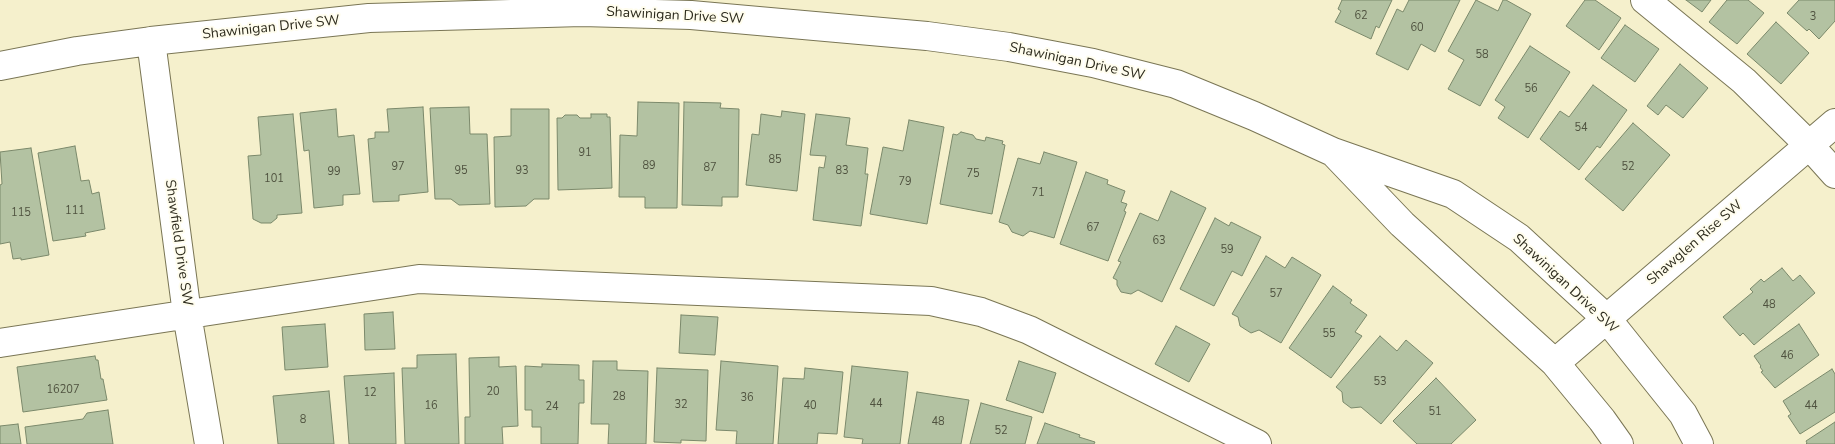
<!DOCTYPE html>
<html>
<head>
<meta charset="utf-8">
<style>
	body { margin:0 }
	canvas { display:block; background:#f5f0cc }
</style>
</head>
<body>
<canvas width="1835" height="444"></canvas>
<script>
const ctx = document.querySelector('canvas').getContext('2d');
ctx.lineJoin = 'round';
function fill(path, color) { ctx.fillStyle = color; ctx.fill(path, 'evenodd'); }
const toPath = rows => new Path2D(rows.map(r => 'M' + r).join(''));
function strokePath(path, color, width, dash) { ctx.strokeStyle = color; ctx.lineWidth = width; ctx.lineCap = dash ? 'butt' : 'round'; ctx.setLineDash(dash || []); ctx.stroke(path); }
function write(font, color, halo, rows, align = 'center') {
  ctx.font = font + ' "Nunito Sans",sans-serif'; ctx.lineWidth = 4; ctx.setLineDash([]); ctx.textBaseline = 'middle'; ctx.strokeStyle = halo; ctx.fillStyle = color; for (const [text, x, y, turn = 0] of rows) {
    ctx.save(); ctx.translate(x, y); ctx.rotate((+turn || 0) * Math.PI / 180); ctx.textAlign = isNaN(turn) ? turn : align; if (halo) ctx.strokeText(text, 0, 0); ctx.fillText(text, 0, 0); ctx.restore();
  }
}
const building = toPath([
	[1342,0,1392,0,1379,28,1376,26,1371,39,1335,22,1341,11,1338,9,1342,0],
	[1409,0,1460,0,1435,52,1421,44,1408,70,1376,54,1397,9,1403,12,1409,0],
	[1476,0,1498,11,1503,0,1506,0,1531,14,1480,106,1448,89,1464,60,1448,51,1476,0],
	[1585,0,1595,0,1621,18,1599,50,1566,26,1585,0],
	[1686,0,1711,0,1702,12,1686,0],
	[1727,0,1748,0,1764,13,1737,44,1709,22,1727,0],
	[1799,0,1835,0,1835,21,1819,39,1809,29,1807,31,1787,13,1799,0],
	[1776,22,1809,53,1781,84,1747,54,1776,22],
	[1625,25,1659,49,1635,82,1601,58,1625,25],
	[1530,46,1570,72,1528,138,1498,118,1505,107,1495,100,1530,46],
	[1680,64,1708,88,1683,118,1666,105,1658,115,1647,106,1680,64],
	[1593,85,1627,110,1600,148,1597,146,1579,170,1540,139,1560,111,1569,117,1593,85],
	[638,102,679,103,677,208,645,208,645,197,619,197,620,135,637,136,638,102],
	[684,102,721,103,720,108,739,109,738,197,722,197,722,206,682,205,684,102],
	[423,107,428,192,399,195,399,201,373,202,368,139,375,138,375,132,389,132,387,109,423,107],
	[469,107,470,134,487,134,490,204,459,205,451,199,435,199,430,108,469,107],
	[336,109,338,137,354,135,360,194,343,195,343,205,314,208,309,150,304,151,300,113,336,109],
	[511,109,549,109,549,199,534,199,526,206,495,207,494,137,511,136,511,109],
	[782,111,805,114,797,191,746,185,752,134,759,135,761,114,781,117,782,111],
	[293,114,302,213,277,215,277,218,271,223,261,223,253,219,248,156,261,155,258,117,293,114],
	[591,114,607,114,607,117,610,117,612,188,558,190,557,118,562,118,565,115,577,115,580,118,591,118,591,114],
	[816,114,850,118,846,145,868,148,865,174,868,174,861,226,813,220,819,167,824,168,826,156,810,155,816,114],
	[909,120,944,127,927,224,870,214,883,147,903,151,909,120],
	[1633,123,1670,155,1623,211,1585,179,1633,123],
	[961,132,973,135,976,139,985,141,986,137,1003,141,1002,144,1005,145,992,214,940,204,953,134,957,135,961,132],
	[75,146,81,181,89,180,92,194,99,192,105,229,85,233,86,236,53,241,38,153,75,146],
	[31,148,49,255,21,260,21,258,13,259,10,242,0,244,0,185,2,184,0,152,31,148],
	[1044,152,1077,162,1054,238,1030,231,1023,236,1012,232,1008,225,999,222,1018,158,1040,164,1044,152],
	[1086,172,1108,180,1107,184,1125,191,1121,202,1127,204,1124,211,1126,212,1108,261,1060,244,1086,172],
	[1171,191,1206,208,1162,302,1138,290,1131,294,1121,292,1117,285,1117,280,1113,278,1121,262,1118,261,1140,213,1158,221,1171,191],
	[1215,218,1229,226,1231,222,1261,237,1242,276,1232,271,1214,306,1180,289,1215,218],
	[1266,256,1285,268,1292,257,1321,275,1281,343,1259,330,1251,333,1240,326,1238,317,1232,314,1266,256],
	[1782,268,1793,281,1800,275,1815,293,1754,345,1743,333,1740,336,1723,317,1753,292,1750,289,1761,279,1764,282,1782,268],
	[1333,286,1352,300,1350,303,1367,315,1355,332,1362,336,1331,378,1289,348,1333,286],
	[393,312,395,349,365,350,364,314,393,312],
	[681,315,718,317,715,355,679,353,681,315],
	[325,324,328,367,285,370,282,327,325,324],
	[1799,324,1819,355,1775,388,1761,372,1763,371,1760,367,1761,366,1754,356,1799,324],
	[1176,326,1210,344,1189,382,1155,364,1176,326],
	[1380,336,1397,351,1406,340,1433,363,1381,424,1361,407,1351,408,1343,402,1342,392,1336,387,1380,336],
	[456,354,459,444,405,444,402,368,417,368,417,355,456,354],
	[95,356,96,360,98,360,101,379,103,379,107,400,23,412,17,367,95,356],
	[499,357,499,367,516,366,518,426,502,427,503,444,465,444,465,417,470,417,469,358,499,357],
	[593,361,617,361,617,370,648,371,646,444,608,444,609,424,591,424,593,361],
	[721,361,778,366,773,444,736,444,737,431,716,430,721,361],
	[1019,361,1056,373,1043,413,1006,400,1019,361],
	[542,364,579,365,579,380,584,380,584,403,579,403,578,444,541,444,541,427,532,427,532,410,525,410,525,366,542,367,542,364],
	[852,366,908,372,900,444,862,444,863,439,844,437,852,366],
	[657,368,708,370,706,441,681,440,681,443,654,442,657,368],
	[805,368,843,372,837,434,818,433,817,444,778,444,783,378,804,379,805,368],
	[1832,369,1835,374,1835,412,1800,434,1788,416,1791,414,1783,401,1832,369],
	[394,373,396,444,349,444,344,376,394,373],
	[1436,378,1476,420,1451,444,1417,444,1393,421,1436,378],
	[329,391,334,444,278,444,273,396,329,391],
	[917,392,969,400,961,444,908,444,917,392],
	[981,403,1032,417,1025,444,970,444,981,403],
	[108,410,113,444,27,444,25,427,83,419,87,413,108,410],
	[1835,422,1835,444,1806,444,1807,443,1806,441,1835,422],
	[1045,423,1080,435,1079,437,1095,442,1094,444,1037,444,1045,423],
	[18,424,21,444,0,444,0,426,18,424]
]);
fill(building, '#b3c2a2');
strokePath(building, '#7b896b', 1);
const minor = toPath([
	[1645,0,1744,81,1809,145,1835,174],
	[151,41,187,314,209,444],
	[0,66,77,51,151,41,369,18,582,12,691,15,927,36,1009,47,1093,63,1176,84,1254,116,1333,152,1453,194,1519,238,1607,319,1683,414,1699,444],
	[1336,155,1402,224,1555,363,1602,420,1619,444],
	[0,343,419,279,931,301,981,312,1029,330,1257,444],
	[1555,363,1835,123]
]);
strokePath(minor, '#7a7655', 30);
strokePath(minor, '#fff', 28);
write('11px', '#4f523f', null, [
	["62",1361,16],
	["3",1813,17],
	["60",1417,28],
	["58",1482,55],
	["56",1531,89],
	["54",1581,128],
	["91",585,153],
	["85",775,160],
	["89",649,166],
	["97",398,167],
	["52",1628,167],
	["87",710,168],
	["95",461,171],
	["93",522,171],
	["83",842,171],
	["99",334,172],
	["75",973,174],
	["101",274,179],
	["79",905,182],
	["71",1038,193],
	["111",75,211],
	["115",21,213],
	["67",1093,228],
	["63",1159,241],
	["59",1227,250],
	["57",1276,294],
	["48",1769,305],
	["55",1329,334],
	["46",1787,356],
	["53",1380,382],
	["16207",63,390],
	["20",493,392],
	["12",370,393],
	["28",619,397],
	["36",747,398],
	["44",876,404],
	["32",681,405],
	["16",431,406],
	["40",810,406],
	["44",1811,406],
	["24",552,407],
	["51",1435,412],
	["8",303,420],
	["48",938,422],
	["52",1001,431]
]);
write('14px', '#2e2c1e', '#fffdee', [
	["Shawinigan Drive SW",675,16,3],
	["Shawinigan Drive SW",271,28,-6],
	["Shawinigan Drive SW",1077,62,12],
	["Shawfield Drive SW",178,243,82],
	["Shawglen Rise SW",1695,243,-41],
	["Shawinigan Drive SW",1565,284,43]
]);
</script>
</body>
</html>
